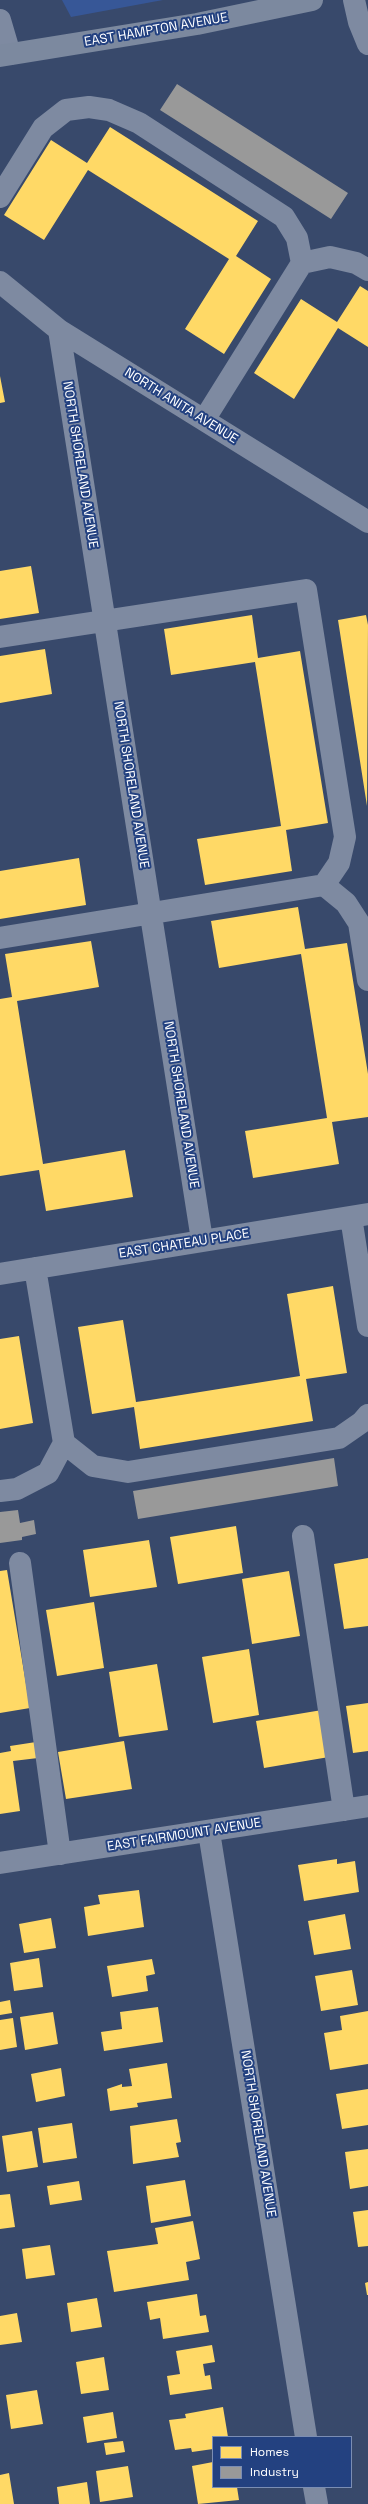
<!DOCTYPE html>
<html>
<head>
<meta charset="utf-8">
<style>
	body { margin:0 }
	#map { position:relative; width:368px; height:2504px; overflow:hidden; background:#38496b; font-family:"Space Grotesk",sans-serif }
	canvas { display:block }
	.legend { position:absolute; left:212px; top:2436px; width:140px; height:52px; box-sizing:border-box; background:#234180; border:1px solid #7b8db3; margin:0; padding:5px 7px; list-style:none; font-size:12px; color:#fff }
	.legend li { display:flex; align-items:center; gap:8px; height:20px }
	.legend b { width:20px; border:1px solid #7b8db3 }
</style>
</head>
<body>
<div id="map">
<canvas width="368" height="2504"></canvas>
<ul class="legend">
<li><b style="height:11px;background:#ffd966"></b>Homes</li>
<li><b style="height:11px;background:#999"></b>Industry</li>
</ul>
</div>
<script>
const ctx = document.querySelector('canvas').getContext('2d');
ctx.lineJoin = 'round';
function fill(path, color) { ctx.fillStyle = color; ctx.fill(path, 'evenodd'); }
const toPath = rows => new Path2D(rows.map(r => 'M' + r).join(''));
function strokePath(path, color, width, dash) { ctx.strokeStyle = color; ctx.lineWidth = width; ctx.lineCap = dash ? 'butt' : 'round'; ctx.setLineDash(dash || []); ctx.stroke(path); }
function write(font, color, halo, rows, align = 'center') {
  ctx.font = font + ' "Space Grotesk",sans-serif'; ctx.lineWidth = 4; ctx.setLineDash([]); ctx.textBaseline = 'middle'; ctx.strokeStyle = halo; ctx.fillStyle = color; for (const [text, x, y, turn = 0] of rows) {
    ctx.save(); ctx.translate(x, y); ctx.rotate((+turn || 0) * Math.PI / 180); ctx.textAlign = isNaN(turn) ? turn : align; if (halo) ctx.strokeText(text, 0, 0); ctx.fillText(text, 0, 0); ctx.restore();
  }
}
fill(toPath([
	[62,0,163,0,71,17]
]), '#375797');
fill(toPath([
	[110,127,258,221,236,256,271,279,224,354,185,329,229,259,88,170,44,240,4,215,51,140,87,163],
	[360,286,368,291,368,347,338,328,294,399,254,373,301,299,337,322],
	[0,376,5,402,0,403],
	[31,566,39,613,0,619,0,571],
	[252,615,258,658,300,651,328,823,286,830,292,871,205,885,197,839,281,826,255,662,171,675,164,629],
	[366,615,368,625,367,806,338,620],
	[45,649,52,694,0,703,0,656],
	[79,858,86,905,0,919,0,871],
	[298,907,305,949,347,943,368,1074,368,1117,332,1122,339,1164,253,1178,245,1131,327,1118,301,954,219,968,211,921],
	[91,941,99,987,17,1001,20,1020,43,1164,125,1150,133,1197,46,1211,39,1170,0,1176,0,999,12,997,5,954],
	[333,1286,347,1373,306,1379,313,1421,140,1449,134,1407,92,1414,78,1327,123,1320,136,1402,150,1400,300,1376,287,1294],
	[19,1336,33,1423,0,1429,0,1339],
	[236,1526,243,1573,178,1584,170,1537],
	[149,1540,157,1587,90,1597,83,1550],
	[368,1558,368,1626,344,1629,334,1564],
	[7,1570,30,1708,0,1713,0,1571],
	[289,1571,300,1636,252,1644,242,1579],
	[94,1602,104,1668,57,1676,46,1610],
	[249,1649,259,1715,213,1723,202,1657],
	[157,1664,168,1730,119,1737,109,1672],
	[368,1703,368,1751,353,1753,346,1706],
	[322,1710,329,1757,264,1768,256,1721],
	[124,1741,132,1789,66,1799,58,1752],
	[36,1742,38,1758,13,1761,20,1811,0,1814,0,1753,11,1751,10,1746],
	[337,1859,337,1864,355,1861,359,1892,304,1901,298,1865],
	[139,1890,144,1927,88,1936,84,1907,100,1904,98,1895],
	[345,1914,351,1949,314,1955,308,1921],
	[51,1918,56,1948,24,1953,19,1924],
	[39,1958,43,1987,14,1991,10,1963],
	[152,1959,155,1974,146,1976,148,1991,112,1997,107,1966],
	[352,1970,358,2005,321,2011,315,1976],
	[10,2000,12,2013,0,2015,0,2002],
	[158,2007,163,2042,104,2051,101,2032,122,2029,120,2012],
	[368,2011,368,2064,330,2070,324,2033,342,2030,340,2016],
	[53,2012,58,2044,25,2050,20,2017],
	[13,2018,17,2047,0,2050,0,2020],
	[167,2063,172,2098,137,2103,138,2107,110,2111,107,2089,122,2084,122,2087,132,2086,129,2069],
	[61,2068,65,2096,36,2102,31,2074],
	[368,2089,368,2125,342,2129,336,2094],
	[177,2119,181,2142,176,2143,179,2157,133,2164,130,2126],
	[72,2123,77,2158,43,2163,38,2128],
	[32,2131,38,2167,7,2172,2,2136],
	[368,2149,368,2186,350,2189,345,2152],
	[185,2180,191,2216,151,2223,146,2186],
	[79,2181,82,2200,50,2205,47,2186],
	[10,2194,15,2227,0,2229,0,2195],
	[368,2210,368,2246,358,2247,353,2212],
	[193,2221,200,2259,186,2262,189,2280,114,2292,107,2251,158,2244,155,2228],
	[50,2245,55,2275,26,2279,22,2249],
	[368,2282,368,2295,367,2295,365,2283],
	[197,2294,200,2316,206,2315,209,2332,163,2339,160,2318,150,2320,147,2302],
	[97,2298,102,2327,71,2332,67,2303],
	[17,2313,22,2342,0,2345,0,2316],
	[212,2345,215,2362,203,2364,205,2376,210,2375,212,2389,170,2395,167,2376,180,2374,176,2351],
	[104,2357,109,2390,81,2394,76,2362],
	[37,2390,43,2424,11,2429,6,2395],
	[223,2407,228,2437,213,2437,213,2449,192,2452,191,2448,175,2450,169,2420,186,2418,185,2414],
	[113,2412,117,2438,87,2443,83,2417],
	[123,2441,125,2452,106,2455,104,2443],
	[213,2462,213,2487,237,2487,239,2500,198,2504,192,2466],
	[128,2466,133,2497,100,2502,96,2471],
	[9,2473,14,2504,0,2504,0,2475],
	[87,2482,90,2504,59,2504,57,2487]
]), '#ffd966');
fill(toPath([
	[177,84,348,193,331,219,160,110],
	[334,1458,338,1486,138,1519,133,1491],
	[18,1510,20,1523,34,1520,36,1534,22,1537,22,1540,0,1543,0,1512]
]), '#999');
strokePath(toPath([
	[354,0,359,22,368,44],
	[0,20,10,54],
	[0,197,43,128,66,110,89,107,109,110,139,123,284,217,297,238,302,263,330,257,356,263,368,270],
	[0,282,59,330,368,522],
	[59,330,202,1240],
	[204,420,302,263],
	[0,637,306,590,345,837,339,863,324,885,346,903,359,923,368,980],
	[0,938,324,885],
	[351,1217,368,1326],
	[35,1268,64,1443],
	[0,1274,368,1214],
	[0,1491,17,1489,48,1473,64,1443,93,1466,128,1472,339,1438,362,1422,368,1415],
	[303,1536,344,1810],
	[20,1563,60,1854],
	[209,1832,306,2437],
	[0,1863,368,1806],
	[314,2487,317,2504]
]), '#7e8aa1', 22);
strokePath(toPath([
	[0,56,197,24,312,0]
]), '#7c899f', 22);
write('13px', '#fff', '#234180', [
	["EAST HAMPTON AVENUE",156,30,-10],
	["NORTH ANITA AVENUE",181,406,32],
	["NORTH SHORELAND AVENUE",80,465,81],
	["NORTH SHORELAND AVENUE",131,785,81],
	["NORTH SHORELAND AVENUE",181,1105,81],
	["EAST CHATEAU PLACE",184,1244,-9],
	["EAST FAIRMOUNT AVENUE",184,1835,-9],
	["NORTH SHORELAND AVENUE",258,2134,81]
]);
</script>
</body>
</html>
